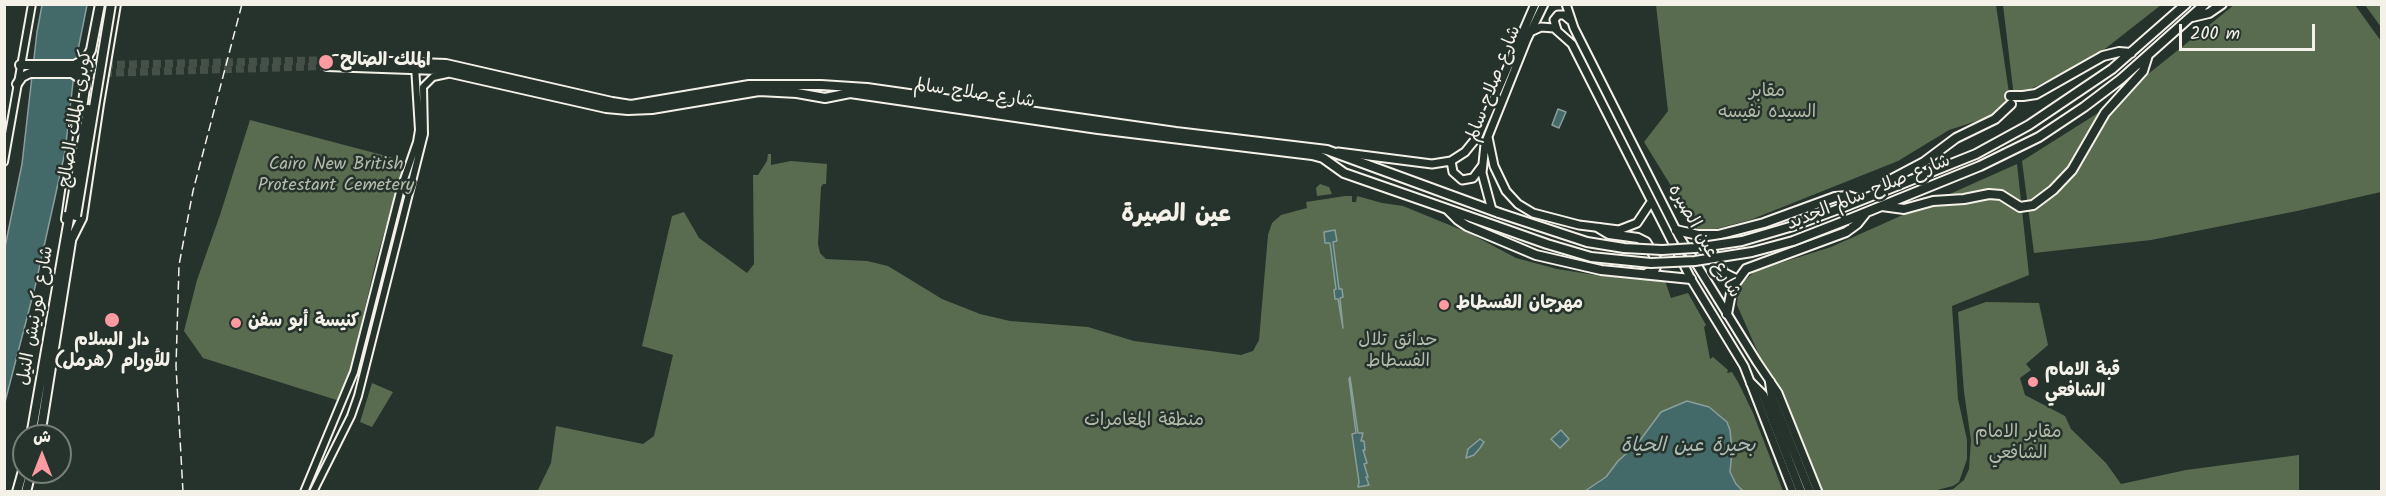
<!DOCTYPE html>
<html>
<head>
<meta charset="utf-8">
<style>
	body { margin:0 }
	#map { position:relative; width:2386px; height:496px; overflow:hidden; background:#26332d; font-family:Kalam,"Playpen Sans Arabic",sans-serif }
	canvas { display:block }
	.frame { position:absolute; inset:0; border:6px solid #f4f1e8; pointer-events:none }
	.north { position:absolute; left:12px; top:424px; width:60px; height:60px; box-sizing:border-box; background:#26332d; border:2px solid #787f78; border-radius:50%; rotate:0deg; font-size:16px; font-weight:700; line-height:24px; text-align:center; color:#f4f1e8 }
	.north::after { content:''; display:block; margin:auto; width:21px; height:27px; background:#ff9aa2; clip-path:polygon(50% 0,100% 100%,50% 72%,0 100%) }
	.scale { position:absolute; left:2179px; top:24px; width:136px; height:27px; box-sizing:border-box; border:3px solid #f4f1e8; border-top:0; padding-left:8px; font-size:18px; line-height:21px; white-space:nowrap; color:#f4f1e8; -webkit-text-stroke:4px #26332d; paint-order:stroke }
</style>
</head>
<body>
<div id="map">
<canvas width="2386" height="496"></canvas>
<div class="frame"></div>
<div class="north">ش</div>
<div class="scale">200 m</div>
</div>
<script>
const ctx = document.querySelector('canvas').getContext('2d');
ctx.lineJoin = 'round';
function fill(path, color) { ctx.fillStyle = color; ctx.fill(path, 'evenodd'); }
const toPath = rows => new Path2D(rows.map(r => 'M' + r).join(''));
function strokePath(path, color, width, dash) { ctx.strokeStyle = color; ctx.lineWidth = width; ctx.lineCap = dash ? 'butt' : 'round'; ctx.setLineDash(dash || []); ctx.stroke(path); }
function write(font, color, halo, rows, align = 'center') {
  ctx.font = font + ' Kalam,"Playpen Sans Arabic",sans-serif'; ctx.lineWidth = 5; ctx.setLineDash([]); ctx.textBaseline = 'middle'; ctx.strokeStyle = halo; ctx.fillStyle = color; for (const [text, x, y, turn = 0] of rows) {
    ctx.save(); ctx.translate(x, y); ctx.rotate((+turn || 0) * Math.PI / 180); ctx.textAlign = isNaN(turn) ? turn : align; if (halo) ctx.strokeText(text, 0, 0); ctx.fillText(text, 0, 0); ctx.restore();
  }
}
fill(toPath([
	[1656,5,1996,5,2009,93,2007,102,1992,116,1949,130,1898,161,1750,220,1700,233,1644,142,1668,111],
	[2003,5,2161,5,2092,59,2014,97],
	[2234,5,2355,5,2381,41,2381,192,2297,211,2151,240,2034,253,2022,161,2106,108],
	[2365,5,2381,5,2381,27],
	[250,120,405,161,376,261,343,402,203,358,184,331,197,280,220,215],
	[768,154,771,154,771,165,791,161,827,164,826,184,823,184,821,187,818,244,820,253,826,259,867,261,888,266,942,299,980,314,1010,321,1088,327,1134,341,1241,355,1253,351,1259,340,1268,235,1272,223,1281,215,1307,208,1306,202,1345,196,1352,196,1352,202,1356,202,1357,196,1382,203,1403,206,1469,233,1516,258,1557,269,1595,275,1665,281,1671,298,1688,293,1706,325,1704,327,1710,359,1713,357,1728,370,1727,373,1732,372,1739,384,1753,413,1783,491,537,492,551,463,556,426,643,444,654,436,673,355,642,346,672,216,684,212,699,238,747,273,754,264,753,175,758,175,767,161],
	[2017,164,2029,275,1952,306,1958,399,1967,440,1967,459,1959,482,1953,486,1929,492,1819,491,1737,305,1738,292,1742,283,1755,271,1831,247],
	[1320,184,1329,187,1332,194,1317,196,1316,188],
	[1986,302,2039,303,2048,345,2026,364,2031,370,2020,378,2025,395,2065,416,2071,429,2106,463,2121,484,2186,470,2299,455,2299,491,1943,491,1953,489,1964,480,1969,469,1971,440,1964,392,1958,312],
	[372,383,393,392,372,427,360,422]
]), '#5a6c4f');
const water = toPath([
	[42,5,87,5,75,65,65,152,35,287,5,402,5,247,22,164,37,32,42,5],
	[1558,109,1566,112,1559,128,1552,125,1558,109],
	[1335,230,1337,241,1333,242,1339,289,1342,289,1343,297,1340,298,1343,328,1338,299,1335,299,1334,290,1336,289,1330,243,1325,243,1324,232,1335,230],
	[1350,377,1358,433,1363,433,1361,441,1364,441,1365,450,1363,450,1367,463,1364,464,1368,477,1366,477,1369,485,1358,487,1359,482,1352,434,1356,433,1349,379,1350,377],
	[1687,401,1709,407,1727,422,1730,430,1732,451,1730,472,1736,484,1743,491,1585,491,1606,477,1618,461,1638,443,1661,412,1687,401],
	[1561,430,1569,439,1560,448,1551,439,1561,430],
	[1480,439,1484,442,1480,448,1474,455,1466,458,1468,449,1480,439]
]);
fill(water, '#446969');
strokePath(water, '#8a9f9c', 1.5);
strokePath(toPath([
	[105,65,335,60],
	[104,73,327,66]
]), '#455049', 8, [8, 4]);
const secondary = toPath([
	[4,162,32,4],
	[304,492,354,372,401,188,417,142,419,130,415,66],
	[313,492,351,416,358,396,424,134,423,87,433,77,447,74]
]);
const primary = toPath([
	[1566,4,1574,28,1679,236,1757,362,1778,393,1818,492],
	[1557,30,1554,20,1558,15,1564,15,1570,20],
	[1530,32,1541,27,1554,28,1572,44,1691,279,1744,366,1793,492],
	[1488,137,1494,166,1506,191,1518,204,1533,213,1579,225,1619,230,1637,223,1651,202],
	[1338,152,1432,164,1451,161,1465,152,1478,136,1535,4],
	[1451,161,1453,172,1462,180,1473,178,1482,166],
	[1492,210,1482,173,1485,144,1527,39,1544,4]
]);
const highway = toPath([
	[2192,17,2209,13,2222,4],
	[335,60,446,64,612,102,631,105,749,85,821,85,867,88,1176,132,1327,150,1499,213],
	[76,64,86,59,91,50,100,4],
	[20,65,105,65],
	[327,66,438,70,606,108,628,110,652,109,759,91,797,93,825,98,850,93,1098,129,1312,155,1323,158,1344,173,1496,226],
	[17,84,22,77,30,73,104,73],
	[2010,96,2023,96,2036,94,2103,56,2119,52,2131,53],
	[1879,194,1888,181,1924,162,1956,138,1995,119,2011,104],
	[1882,206,1904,209,1933,201,1964,199,1989,194,2001,195,2020,207,2033,205,2053,190,2072,170,2105,113,2143,71,2148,55],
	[1844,207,1976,154,2029,125,2112,69,2186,4],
	[1448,210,1458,220,1467,226,1536,255,1601,270,1691,279],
	[66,219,85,88,84,81,72,73],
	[1847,220,1980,166,2039,137,2084,107,2121,79,2205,4],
	[1599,228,1609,234,1638,238,1646,242,1658,262,1655,269,1647,273],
	[1676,230,1698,235,1718,235,1764,223,1835,197,1848,196,1861,200],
	[1710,236,1711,248,1724,273,1736,279],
	[72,238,82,218,99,104,116,4],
	[1727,314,1732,288,1746,269,1846,232,1857,224,1865,214],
	[1770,382,1772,397,1810,492],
	[1751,383,1763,395,1801,492],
	[31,436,70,213],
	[40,436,72,235],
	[17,492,24,467],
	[26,492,31,472]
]);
strokePath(secondary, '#f4f1e8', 10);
strokePath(primary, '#f4f1e8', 11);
strokePath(highway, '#f4f1e8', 12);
strokePath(secondary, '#26332d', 6);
strokePath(primary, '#26332d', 7);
strokePath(highway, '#26332d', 8);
strokePath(toPath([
	[183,492,176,366,179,265,193,191,242,4]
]), '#f4f1e8', 1.5, [9, 4.5]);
const highwayBridge = toPath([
	[70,213,88,109],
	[1499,213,1587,242,1624,248,1662,250,1695,248,1742,241,1793,226,1844,207],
	[76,216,111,4],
	[1496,226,1547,244,1591,257,1651,263,1695,261,1752,252,1793,241,1847,220]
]);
strokePath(highwayBridge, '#f4f1e8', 12, []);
strokePath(highwayBridge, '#26332d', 8);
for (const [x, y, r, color] of [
	[326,62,8,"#ff9aa2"],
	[1444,305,6,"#ff9aa2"],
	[112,320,8,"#ff9aa2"],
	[236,323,6,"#ff9aa2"],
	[2033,382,6,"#ff9aa2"]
]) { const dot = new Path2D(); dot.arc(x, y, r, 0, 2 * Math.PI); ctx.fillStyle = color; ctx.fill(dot); strokePath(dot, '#26332d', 2); }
write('bold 18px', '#f4f1e8', '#26332d', [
	["الملك الصالح",340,62],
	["مهرجان الفسطاط",1456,305],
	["كنيسة أبو سفن",248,323],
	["دار السلام",112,342,"center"],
	["للأورام (هرمل)",112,363,"center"],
	["قبة الامام",2045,372],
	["الشافعي",2045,393]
], 'left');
write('18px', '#f4f1e8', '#26332d', [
	["شارع صلاح سالم",1495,84,-69],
	["شارع صلاح سالم",974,95,8],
	["كوبرى الملك الصالح",77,119,-81],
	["شارع صلاح سالم الجديد",1869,194,-22],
	["شارع عين الصيره",1703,242,60],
	["شارع كورنيش النيل",37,316,-80]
]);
write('18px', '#b6bcab', '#26332d', [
	["مقابر",1767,93],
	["السيده نفيسه",1767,114],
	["Cairo New British",336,166],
	["Protestant Cemetery",336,187],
	["حدائق تلال",1398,342],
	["الفسطاط",1398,363],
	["منطقة المغامرات",1144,422],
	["مقابر الامام",2018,434],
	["الشافعي",2018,455]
]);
write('italic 20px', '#aebbb5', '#26332d', [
	["بحيرة عين الحياة",1688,448]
]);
write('bold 24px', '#f4f1e8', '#26332d', [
	["عين الصيرة",1176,217]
]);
</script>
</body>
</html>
